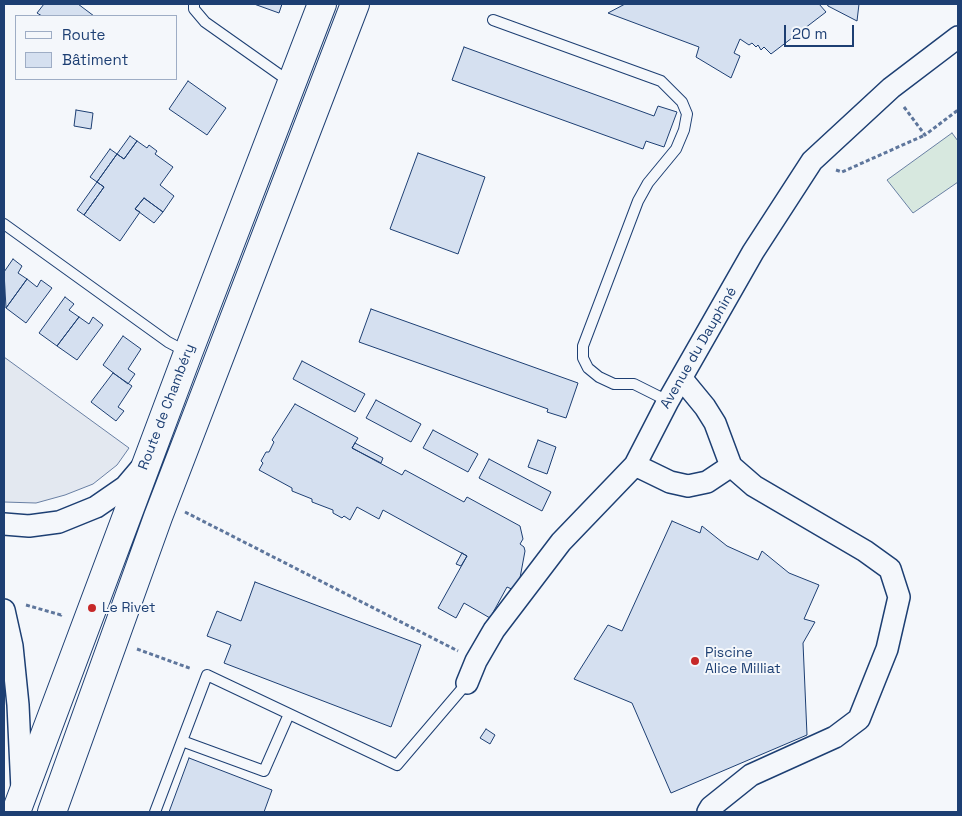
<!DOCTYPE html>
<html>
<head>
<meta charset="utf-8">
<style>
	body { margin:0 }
	#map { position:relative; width:962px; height:816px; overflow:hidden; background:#f4f7fb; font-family:"Space Grotesk",sans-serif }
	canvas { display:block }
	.frame { position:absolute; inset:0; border:5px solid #1d3f73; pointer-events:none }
	.legend { position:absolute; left:15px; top:15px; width:162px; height:65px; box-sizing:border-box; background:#f4f7fb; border:1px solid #9eadc5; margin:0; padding:6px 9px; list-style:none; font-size:15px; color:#1d3f73 }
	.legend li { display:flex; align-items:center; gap:10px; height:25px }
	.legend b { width:25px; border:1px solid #9eadc5 }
	.scale { position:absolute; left:784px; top:25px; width:70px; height:22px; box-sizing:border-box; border:2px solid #1d3f73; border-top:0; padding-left:6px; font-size:15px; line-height:18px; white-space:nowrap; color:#1d3f73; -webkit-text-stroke:4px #f4f7fb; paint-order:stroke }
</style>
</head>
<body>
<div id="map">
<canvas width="962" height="816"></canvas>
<div class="frame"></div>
<ul class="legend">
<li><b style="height:6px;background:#f4f7fb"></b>Route</li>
<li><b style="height:14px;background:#d5e0f0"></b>Bâtiment</li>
</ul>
<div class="scale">20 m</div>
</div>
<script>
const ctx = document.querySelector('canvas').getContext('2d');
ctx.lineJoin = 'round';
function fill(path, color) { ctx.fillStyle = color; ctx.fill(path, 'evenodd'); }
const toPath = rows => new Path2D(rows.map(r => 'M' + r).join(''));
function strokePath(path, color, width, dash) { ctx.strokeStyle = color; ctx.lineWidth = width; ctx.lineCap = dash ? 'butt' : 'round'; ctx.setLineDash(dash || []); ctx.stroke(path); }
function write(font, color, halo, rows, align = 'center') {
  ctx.font = font + ' "Space Grotesk",sans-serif'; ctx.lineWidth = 4; ctx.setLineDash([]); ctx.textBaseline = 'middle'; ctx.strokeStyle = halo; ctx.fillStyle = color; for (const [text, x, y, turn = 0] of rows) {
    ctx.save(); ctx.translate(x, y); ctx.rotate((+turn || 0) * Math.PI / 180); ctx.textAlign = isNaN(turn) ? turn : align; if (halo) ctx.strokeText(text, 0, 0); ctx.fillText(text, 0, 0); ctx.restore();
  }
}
const green = toPath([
	[952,133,958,141,958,182,913,213,887,180,952,133]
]);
fill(green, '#d7e8df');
strokePath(green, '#687fa3', 1);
const parking = toPath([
	[4,357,129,448,117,465,93,484,65,495,36,503,4,502,4,357]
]);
fill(parking, '#e3e8f0');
strokePath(parking, '#687fa3', 1);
const building = toPath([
	[44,4,78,4,94,16,42,16,37,13,44,4],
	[254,4,282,4,279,13,254,4],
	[625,4,819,4,826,12,771,54,764,47,761,50,758,45,756,47,752,43,749,45,740,39,734,53,740,56,731,78,696,57,699,47,608,13,625,4],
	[827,4,859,4,857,21,828,6,827,4],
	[464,47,654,116,658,106,677,112,664,147,646,141,643,149,452,80,464,47],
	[188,81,226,108,207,135,169,109,188,81],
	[76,110,93,113,91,129,74,126,76,110],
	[130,136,137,141,124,159,117,154,130,136],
	[137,141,147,148,149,145,157,151,155,154,173,167,160,185,174,196,163,212,144,198,135,209,140,212,120,241,84,215,104,187,97,182,117,154,124,159,137,141],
	[110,149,117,154,97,182,90,177,110,149],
	[418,153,485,177,458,254,390,229,418,153],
	[97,182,104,187,84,215,77,210,97,182],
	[144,198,163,212,154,223,135,209,144,198],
	[13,259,22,266,18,273,27,279,6,308,4,272,13,259],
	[27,279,37,287,41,280,52,288,26,323,6,308,27,279],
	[65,297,74,304,69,310,79,317,57,346,39,333,65,297],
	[371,309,578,383,566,418,547,412,548,409,359,342,371,309],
	[79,317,89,324,93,317,103,325,77,360,57,346,79,317],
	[123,336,141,349,128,369,135,374,128,384,103,365,123,336],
	[302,361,365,394,355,412,293,379,302,361],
	[113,373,132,386,118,407,124,411,116,421,91,402,113,373],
	[376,400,421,424,411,442,366,418,376,400],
	[295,404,358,438,352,448,402,475,405,470,464,502,467,497,520,526,523,539,520,544,524,547,525,551,520,578,514,590,507,587,490,618,464,603,456,618,438,608,467,556,383,510,379,519,357,507,350,520,344,516,342,518,333,513,333,510,312,502,312,499,292,491,292,488,259,470,263,463,261,461,266,452,269,452,274,442,272,440,295,404],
	[433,430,478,454,468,472,423,448,433,430],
	[538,440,556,447,547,474,528,467,538,440],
	[355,443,383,458,381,463,352,448,355,443],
	[489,459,551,492,542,511,479,478,489,459],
	[672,521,700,533,702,526,727,546,758,560,762,551,789,573,819,585,804,619,815,622,803,643,807,735,671,793,632,703,574,679,608,625,622,631,672,521],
	[462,553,467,556,461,566,456,564,462,553],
	[255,582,421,645,391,727,224,663,231,645,207,636,217,611,241,621,255,582],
	[486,729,495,735,490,744,480,738,486,729],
	[189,758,272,790,264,812,169,812,189,758]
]);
fill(building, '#d5e0f0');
strokePath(building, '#1d3f73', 1);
const service = toPath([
	[194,4,194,9,205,22,290,82],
	[493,20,661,81,682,102,687,114,684,130,676,149,648,183,638,201,583,346,583,358,588,368,599,377,614,384,634,384,668,401],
	[4,224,168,342,187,352],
	[182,741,264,771,289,714],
	[155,812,207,675,397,765,467,683]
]);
const minor = toPath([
	[682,379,705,407,715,423,731,466,754,486,865,551,890,569,899,597,887,649,859,719,835,737,751,775,711,807,708,812],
	[635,465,670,482,688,486,707,482,731,466],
	[4,524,29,526,59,522,96,507,125,487,142,467],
	[4,610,12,646,18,705,22,790],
	[467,683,476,661,494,630,561,542,635,465,668,401,753,252,812,161,891,88,958,37]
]);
const primary = toPath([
	[16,812,188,353,322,4],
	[52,812,158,517,355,4]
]);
strokePath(service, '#1d3f73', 12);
strokePath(minor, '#1d3f73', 24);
strokePath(primary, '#1d3f73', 30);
strokePath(toPath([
	[904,107,925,135,958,110],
	[836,170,842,172,925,135],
	[185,512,458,651],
	[26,605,61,615,62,613],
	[137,649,192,669]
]), '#5e769c', 3, [4, 2.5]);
strokePath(service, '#f4f7fb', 10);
strokePath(minor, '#f4f7fb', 21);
strokePath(primary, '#f4f7fb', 28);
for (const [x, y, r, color] of [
	[92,608,5,"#c62828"],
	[695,661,5,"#c62828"]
]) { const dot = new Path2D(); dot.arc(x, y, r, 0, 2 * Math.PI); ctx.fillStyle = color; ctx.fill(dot); strokePath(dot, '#f4f7fb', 2); }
write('14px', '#1d3f73', '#f4f7fb', [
	["Avenue du Dauphiné",699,348,-60],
	["Route de Chambéry",167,407,-69]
]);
write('14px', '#1d3f73', '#f4f7fb', [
	["Le Rivet",102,608],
	["Piscine",705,653],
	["Alice Milliat",705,669]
], 'left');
</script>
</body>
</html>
